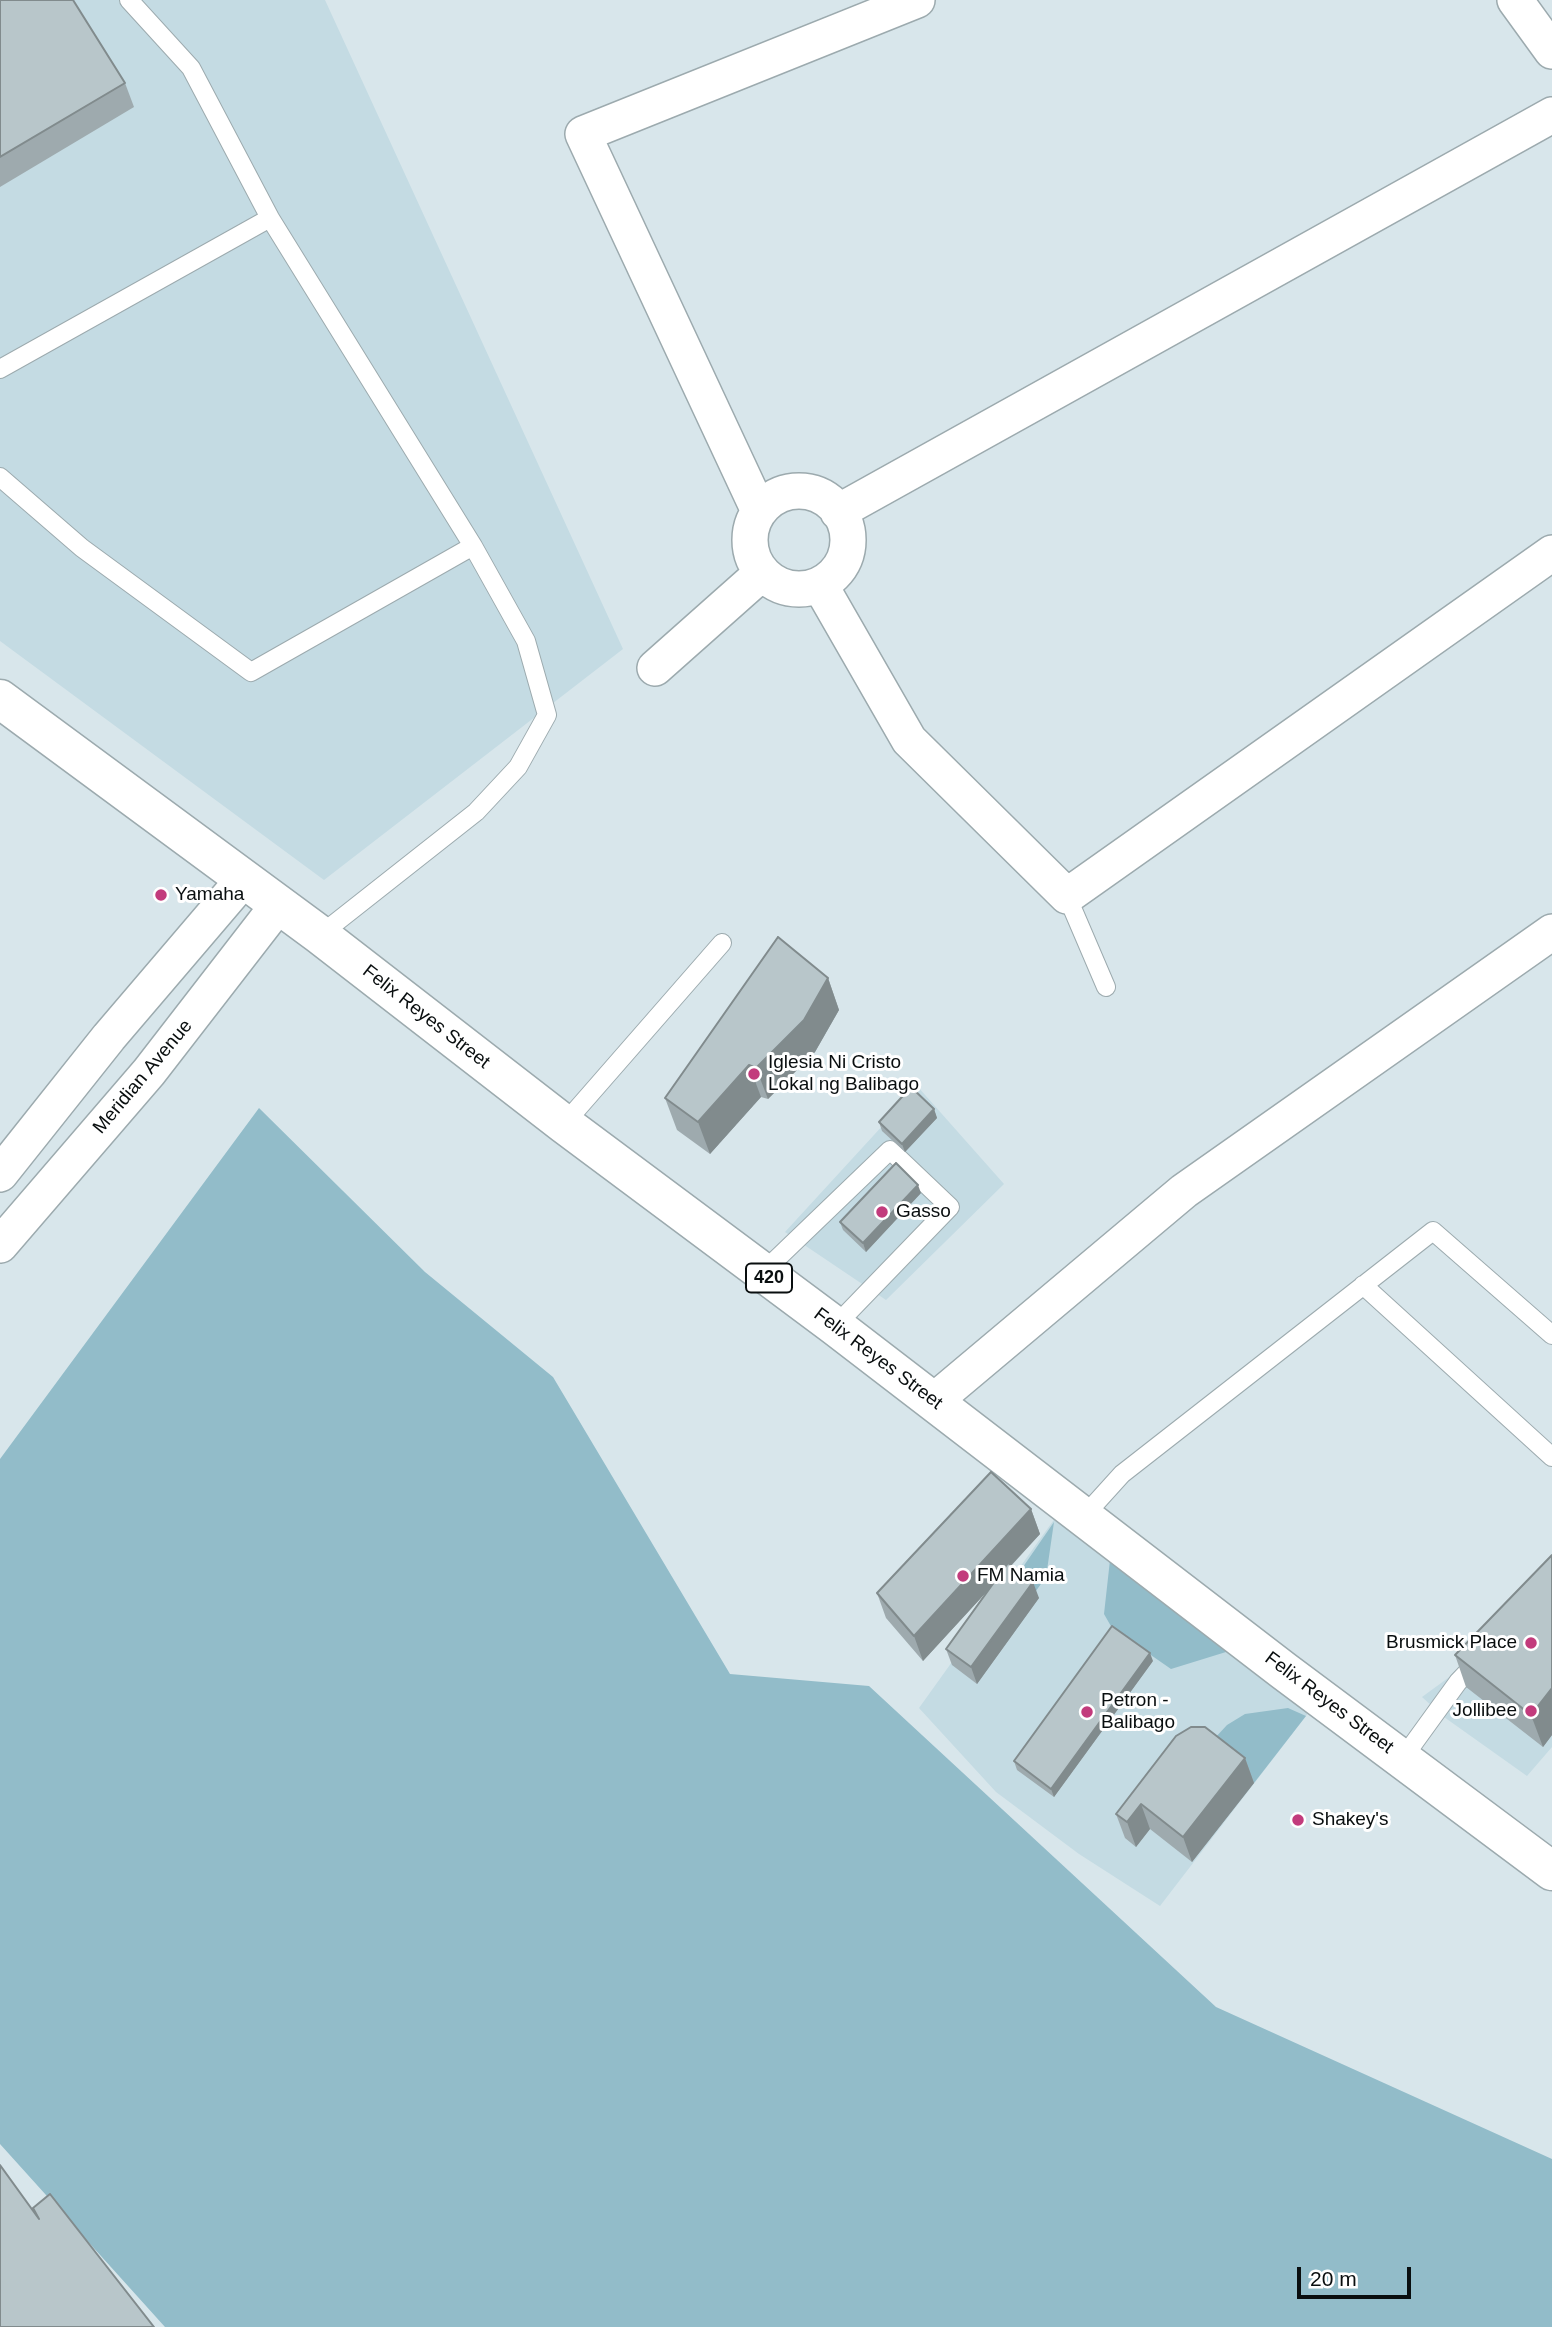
<!DOCTYPE html>
<html>
<head>
<meta charset="utf-8">
<style>
	body { margin:0 }
	#map { position:relative; width:1552px; height:2327px; overflow:hidden; background:#d8e6eb; font-family:Helvetica,sans-serif }
	canvas { display:block }
	.scale { position:absolute; left:1297px; top:2267px; width:114px; height:32px; box-sizing:border-box; border:4px solid #090e0f; border-top:0; padding-left:9px; font-size:21px; line-height:24px; white-space:nowrap; color:#090e0f; -webkit-text-stroke:5px #fff; paint-order:stroke }
</style>
</head>
<body>
<div id="map">
<canvas width="1552" height="2327"></canvas>
<div class="scale">20 m</div>
</div>
<script>
const ctx = document.querySelector('canvas').getContext('2d');
ctx.lineJoin = 'round';
function fill(path, color) { ctx.fillStyle = color; ctx.fill(path, 'evenodd'); }
const toPath = rows => new Path2D(rows.map(r => 'M' + r).join(''));
function strokePath(path, color, width, dash) { ctx.strokeStyle = color; ctx.lineWidth = width; ctx.lineCap = dash ? 'butt' : 'round'; ctx.setLineDash(dash || []); ctx.stroke(path); }
function write(font, color, halo, rows, align = 'center') {
  ctx.font = font + ' Helvetica,sans-serif'; ctx.lineWidth = 6; ctx.setLineDash([]); ctx.textBaseline = 'middle'; ctx.strokeStyle = halo; ctx.fillStyle = color; for (const [text, x, y, turn = 0] of rows) {
    ctx.save(); ctx.translate(x, y); ctx.rotate((+turn || 0) * Math.PI / 180); ctx.textAlign = isNaN(turn) ? turn : align; if (halo) ctx.strokeText(text, 0, 0); ctx.fillText(text, 0, 0); ctx.restore();
  }
}
fill(toPath([
	[0,0,325,0,623,649,324,880,0,641],
	[918,1087,1004,1184,886,1300,785,1232],
	[1058,1514,1309,1712,1160,1906,1079,1854,996,1792,919,1708],
	[1552,1577,1552,1747,1527,1776,1444,1717,1422,1697,1448,1678]
]), '#c4dbe3');
fill(toPath([
	[259,1108,425,1272,553,1377,730,1674,869,1686,1216,2007,1552,2159,1552,2327,165,2327,0,2144,0,1459],
	[1054,1522,1046,1577,1033,1595,1014,1580],
	[1110,1560,1226,1648,1226,1652,1171,1669,1112,1628,1104,1614],
	[1288,1708,1306,1716,1254,1783,1214,1752,1215,1738,1227,1725,1245,1714]
]), '#92bcc9');
const lane = toPath([
	[129,0,191,68,270,218,473,546,526,641,547,715,518,767,476,812,320,935],
	[0,369,270,218],
	[0,477,82,548,251,672,473,546],
	[1067,896,1106,987],
	[564,1124,722,943],
	[762,1273,890,1150,950,1207,835,1326],
	[1363,1285,1552,1457],
	[1084,1516,1122,1474,1433,1231,1552,1335],
	[1403,1758,1458,1682,1478,1661]
]);
const street = toPath([
	[1515,0,1552,51],
	'750 540a49 49 0 1 1 98 0a49 49 0 1 1-98 0Z',
	[759,511,583,134,917,0],
	[838,512,1552,115],
	[820,585,909,740,1067,896,1552,553],
	[655,668,762,573],
	[0,1174,109,1037,243,880],
	[0,1245,149,1072,279,904],
	[934,1401,1184,1191,1552,932]
]);
const primary = toPath([
	[0,699,320,935,564,1124,835,1326,1284,1671,1552,1871]
]);
strokePath(lane, '#9caaae', 20);
strokePath(street, '#9caaae', 38);
strokePath(primary, '#9caaae', 41);
strokePath(lane, '#fff', 18);
strokePath(street, '#fff', 35);
strokePath(primary, '#fff', 38);
fill(toPath([
	[0,0,125,83,134,107,0,187],
	[828,978,839,1010,815,1052,768,1099,761,1097,710,1154,677,1130,665,1098],
	[934,1109,937,1118,905,1152,882,1131,879,1122],
	[921,1193,866,1252,843,1230,840,1222],
	[1031,1509,1040,1534,1011,1566,1039,1598,977,1684,952,1665,946,1649,986,1592,923,1661,886,1618,877,1593],
	[1552,1555,1552,1735,1543,1747,1466,1687,1455,1655],
	[1153,1661,1054,1797,1017,1770,1014,1761],
	[1245,1758,1254,1783,1192,1862,1150,1829,1136,1847,1125,1838,1116,1814]
]), '#9eaaae');
fill(toPath([
	[828,978,839,1010,815,1052,768,1099,756,1068],
	[749,1065,761,1097,710,1154,698,1122],
	[934,1109,937,1118,905,1152,902,1144],
	[918,1185,921,1193,866,1252,863,1243],
	[1031,1509,1040,1534,923,1661,914,1636],
	[1033,1582,1039,1598,977,1684,971,1667],
	[1150,1653,1153,1661,1054,1797,1051,1789],
	[1552,1688,1552,1735,1543,1747,1531,1715],
	[1245,1758,1254,1783,1192,1862,1183,1837],
	[1141,1804,1150,1829,1136,1847,1127,1822]
]), '#818b8d');
const building = toPath([
	[0,0,73,0,125,83,0,157,0,0],
	[778,937,828,978,804,1020,756,1068,749,1065,698,1122,665,1098,778,937],
	[911,1087,934,1109,902,1144,879,1122,911,1087],
	[896,1163,918,1185,863,1243,840,1222,896,1163],
	[991,1472,1031,1509,914,1636,877,1593,991,1472],
	[1552,1555,1552,1688,1531,1715,1455,1655,1552,1555],
	[1008,1563,1033,1582,971,1667,946,1649,1008,1563],
	[1112,1626,1150,1653,1051,1789,1014,1761,1112,1626],
	[1191,1727,1205,1727,1245,1758,1183,1837,1141,1804,1127,1822,1116,1814,1176,1736,1191,1727],
	[0,2165,39,2219,33,2208,50,2194,154,2327,0,2327,0,2165]
]);
fill(building, '#b8c6ca');
strokePath(building, '#818b8d', 2);
for (const [x, y, r, color] of [
	[161,895,7,"#c23b7c"],
	[754,1074,7,"#c23b7c"],
	[882,1212,7,"#c23b7c"],
	[963,1576,7,"#c23b7c"],
	[1531,1643,7,"#c23b7c"],
	[1531,1711,7,"#c23b7c"],
	[1087,1712,7,"#c23b7c"],
	[1298,1820,7,"#c23b7c"]
]) { const dot = new Path2D(); dot.arc(x, y, r, 0, 2 * Math.PI); ctx.fillStyle = color; ctx.fill(dot); strokePath(dot, '#fff', 2.5); }
for (const [x, y, w] of [
	[769,1278,46]
]) { const box = new Path2D(); box.roundRect(x - w / 2, y - 14.5, w, 29, 5); ctx.fillStyle = '#fff'; ctx.fill(box); strokePath(box, '#090e0f', 2); }
write('bold 18px', '#090e0f', null, [
	["420",769,1278]
]);
write('19px', '#090e0f', '#fff', [
	["Yamaha",175,895],
	["Iglesia Ni Cristo",768,1063],
	["Lokal ng Balibago",768,1085],
	["Gasso",896,1212],
	["FM Namia",977,1576],
	["Brusmick Place",1517,1643,"right"],
	["Petron -",1101,1701],
	["Balibago",1101,1723],
	["Jollibee",1517,1711,"right"],
	["Shakey's",1312,1820]
], 'left');
write('19px', '#090e0f', '#fff', [
	["Felix Reyes Street",426,1017,38],
	["Meridian Avenue",143,1077,-50],
	["Felix Reyes Street",878,1359,37],
	["Felix Reyes Street",1329,1703,37]
]);
</script>
</body>
</html>
